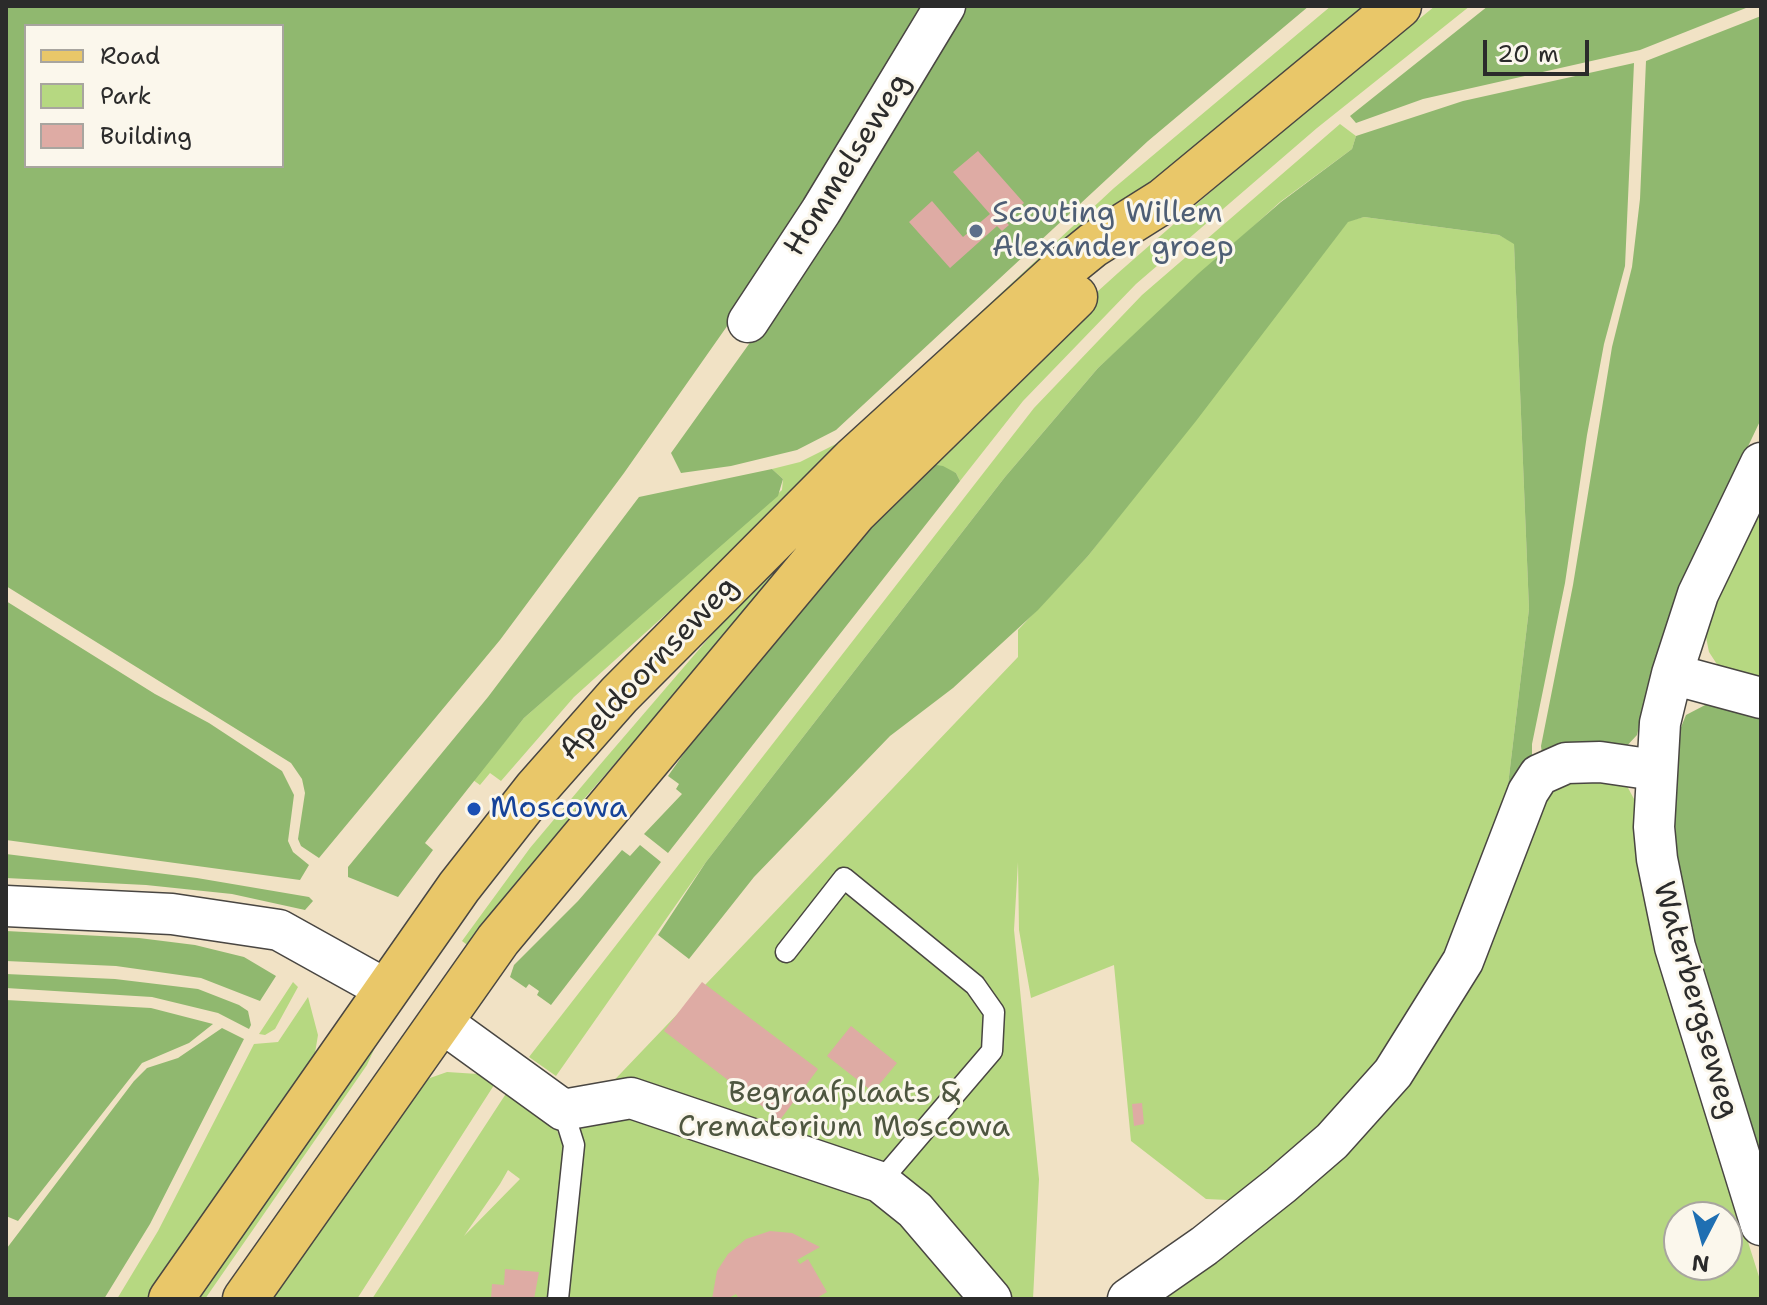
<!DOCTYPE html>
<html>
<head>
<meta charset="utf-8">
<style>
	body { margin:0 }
	#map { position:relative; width:1767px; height:1305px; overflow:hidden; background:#f1e2c5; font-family:"Shantell Sans",sans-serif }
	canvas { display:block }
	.frame { position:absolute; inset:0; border:8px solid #2b2b2b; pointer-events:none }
	.legend { position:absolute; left:24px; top:24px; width:260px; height:144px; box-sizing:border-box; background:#fbf7ec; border:2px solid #a8a59f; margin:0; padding:10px 14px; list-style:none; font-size:24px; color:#2b2b2b }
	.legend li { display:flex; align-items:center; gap:16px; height:40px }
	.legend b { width:40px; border:2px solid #a8a59f }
	.north { position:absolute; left:1663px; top:1201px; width:80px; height:80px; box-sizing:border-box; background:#fbf7ec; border:2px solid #a8a59f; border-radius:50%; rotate:186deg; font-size:22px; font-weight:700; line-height:32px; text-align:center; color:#2b2b2b }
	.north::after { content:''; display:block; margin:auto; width:28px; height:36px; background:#1f6fb2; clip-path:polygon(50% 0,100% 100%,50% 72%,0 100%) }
	.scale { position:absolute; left:1483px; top:40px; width:106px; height:36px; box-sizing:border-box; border:4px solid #2b2b2b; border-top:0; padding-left:10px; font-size:24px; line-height:28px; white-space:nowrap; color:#2b2b2b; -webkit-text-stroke:6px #fbf7ec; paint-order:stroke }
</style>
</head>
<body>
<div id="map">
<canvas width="1767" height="1305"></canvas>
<div class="frame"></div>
<ul class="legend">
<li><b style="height:10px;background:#e9c769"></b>Road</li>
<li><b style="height:22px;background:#b6d881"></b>Park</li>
<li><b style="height:22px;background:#deaba4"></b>Building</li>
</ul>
<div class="north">N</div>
<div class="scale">20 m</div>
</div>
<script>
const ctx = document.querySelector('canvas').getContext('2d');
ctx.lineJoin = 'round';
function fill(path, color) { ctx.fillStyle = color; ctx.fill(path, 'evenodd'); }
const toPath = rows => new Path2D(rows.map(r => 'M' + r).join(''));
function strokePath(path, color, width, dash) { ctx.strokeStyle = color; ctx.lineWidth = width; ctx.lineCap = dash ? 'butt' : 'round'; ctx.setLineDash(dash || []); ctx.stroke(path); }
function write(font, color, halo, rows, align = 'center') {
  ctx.font = font + ' "Shantell Sans",sans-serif'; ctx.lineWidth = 6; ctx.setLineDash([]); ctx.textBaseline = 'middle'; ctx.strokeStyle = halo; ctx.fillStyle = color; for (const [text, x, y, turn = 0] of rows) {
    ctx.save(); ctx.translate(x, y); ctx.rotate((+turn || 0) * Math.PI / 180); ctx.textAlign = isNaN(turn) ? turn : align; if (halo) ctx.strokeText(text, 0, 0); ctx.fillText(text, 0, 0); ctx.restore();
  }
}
fill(toPath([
	[1331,6,1364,6,1140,191,827,469,574,697,501,781,490,773,480,785,473,780,524,718,782,490,783,479,772,469,800,462,842,441,1114,188],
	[1435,6,1470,6,1317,128,1136,284,1023,401,960,481,956,473,930,464,1045,339,1118,273,1247,160],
	[1340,124,1356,136,1352,149,1280,202,1098,368,1005,477,706,862,556,1076,529,1057,1034,408,1142,295],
	[1364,217,1499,235,1514,243,1529,609,1508,785,1514,807,1413,1030,1249,1201,1206,1199,1131,1141,1114,965,1031,998,1019,930,1018,862,1014,930,1039,1179,1033,1299,372,1299,509,1089,553,1122,560,1137,1018,657,1018,630,1088,556,1348,221],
	[508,1170,520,1179,464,1236,500,1184],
	[927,404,584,799,470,947,462,941,530,848,598,767,781,554],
	[1761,506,1761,685,1722,672,1709,652,1706,637,1709,618],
	[1566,774,1627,786,1634,799,1637,859,1656,951,1761,1283,1761,1299,1143,1299,1338,1144,1529,812],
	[1679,1217,1727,1217,1727,1265,1679,1265],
	[293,982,298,987,275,1029,265,1035,259,1034],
	[308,997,318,1035,314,1059,148,1299,117,1299,158,1231,254,1044,278,1042],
	[377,1043,367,1065,205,1299,192,1299],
	[447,1072,478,1074,496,1082,357,1299,268,1299,411,1094,430,1078]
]), '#b6d881');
fill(toPath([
	[6,6,927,6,737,312,624,473,500,640,319,858,301,846,298,839,305,793,302,779,291,763,6,586],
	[26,26,282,26,282,166,26,166],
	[962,6,1309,6,1148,141,836,430,797,450,731,466,681,473,671,453,759,330],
	[1488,6,1751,6,1640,50,1423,99,1356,123,1350,116],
	[1761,16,1761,419,1679,592,1658,651,1637,735,1623,750,1543,762,1541,746,1573,585,1612,347,1632,267,1640,199,1646,61],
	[1634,63,1625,266,1604,344,1587,435,1565,583,1532,744,1532,771,1514,807,1508,785,1529,609,1514,244,1499,235,1364,217,1348,222,1196,421,1088,556,1038,610,953,688,890,736,754,877,689,959,658,935,706,862,1005,477,1098,368,1199,273,1281,202,1352,149,1356,136,1463,101],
	[930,464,943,466,956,473,960,481,668,853,644,834,682,794,676,789,679,784,668,776,730,688,835,562],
	[772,469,783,479,778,496,524,718,425,843,433,850,398,897,348,877,348,867,488,697,639,497],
	[6,601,155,694,209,723,282,771,294,795,288,841,293,852,309,865,300,880,6,840],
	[1709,703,1761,711,1761,1170,1694,945,1677,858,1674,809,1679,732,1686,715],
	[640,845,661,862,551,1005,537,995,539,991,529,984,526,988,510,977,514,965,578,901,622,850,630,856],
	[6,854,197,878,309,897,313,901,305,910,232,894,146,885,6,878],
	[6,931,139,938,195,945,244,957,276,976,260,1001,201,978,116,966,6,961],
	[6,974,115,979,198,989,239,1005,248,1011,251,1025,249,1029,218,1013,152,997,6,988],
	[6,1000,151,1008,213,1024,189,1043,142,1063,18,1221,6,1216],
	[222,1028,244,1039,150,1224,104,1299,6,1299,7,1248,134,1081,147,1068,178,1058]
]), '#90b86f');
fill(toPath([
	[978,151,1024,203,1004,220,1009,225,1002,231,997,226,950,268,909,222,932,201,963,237,990,214,953,172],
	[702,982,818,1069,780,1120,664,1031],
	[851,1026,897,1063,873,1092,827,1056],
	[1142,1103,1144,1124,1134,1126,1132,1104],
	[770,1231,792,1233,820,1247,797,1260,800,1264,808,1259,827,1292,815,1299,739,1299,736,1294,727,1299,712,1299,717,1271,728,1254,746,1239],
	[505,1269,539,1272,534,1299,491,1299,492,1284,504,1285]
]), '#deaba4');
const service = toPath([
	[786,952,844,878,975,985,994,1012,992,1051,880,1182],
	[558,1299,574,1145,563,1110]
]);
const minor = toPath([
	[748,322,821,211,945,6],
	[1761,463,1698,594,1672,674,1660,723,1654,827,1657,859,1675,947,1761,1225],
	[1672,674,1761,698],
	[6,906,172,914,279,930,385,989],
	[440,1021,563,1110,631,1098,880,1182,915,1210,991,1299],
	[1128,1299,1204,1246,1281,1185,1332,1141,1393,1073,1463,961,1528,792,1539,775,1566,763,1600,762,1655,770]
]);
const primary = toPath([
	[171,1299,459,887,536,789,619,695,854,459,1056,275,1093,245,1163,201,1399,6],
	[245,1299,498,940,855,512,1075,297]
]);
strokePath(service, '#494642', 23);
strokePath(minor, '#494642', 43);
strokePath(primary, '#494642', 47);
strokePath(service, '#fff', 20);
strokePath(minor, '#fff', 40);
strokePath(primary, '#e9c769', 44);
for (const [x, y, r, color] of [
	[976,231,8,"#5c6f8a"],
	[474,809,8,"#1a4fb4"]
]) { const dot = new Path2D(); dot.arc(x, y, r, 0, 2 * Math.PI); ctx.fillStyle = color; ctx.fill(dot); strokePath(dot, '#fbf7ec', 3); }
write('30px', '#2b2b2b', '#fbf7ec', [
	["Hommelseweg",848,165,-58],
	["Apeldoornseweg",649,669,-46],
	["Waterbergseweg",1695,1000,74]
]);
write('30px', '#4e5e75', '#fbf7ec', [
	["Scouting Willem",992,214],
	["Alexander groep",992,248]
], 'left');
write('30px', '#164399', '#fbf7ec', [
	["Moscowa",490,809]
], 'left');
write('30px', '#4e5640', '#fbf7ec', [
	["Begraafplaats &",844,1094],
	["Crematorium Moscowa",844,1128]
]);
</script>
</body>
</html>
